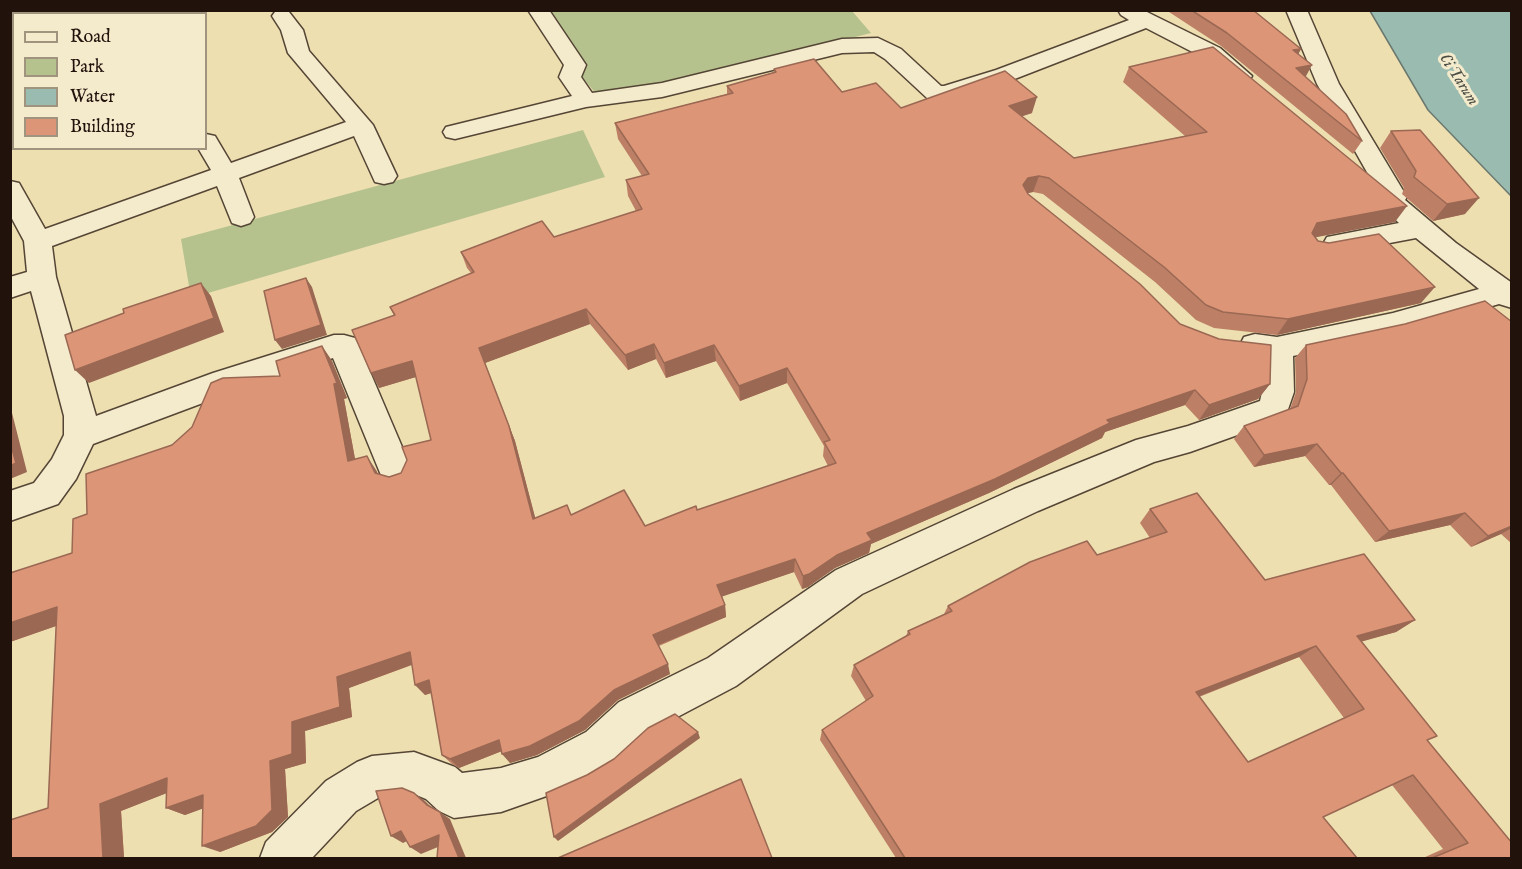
<!DOCTYPE html>
<html>
<head>
<meta charset="utf-8">
<style>
	body { margin:0 }
	#map { position:relative; width:1522px; height:869px; overflow:hidden; background:#eedfb1; font-family:"IM FELL English",serif }
	canvas { display:block }
	.frame { position:absolute; inset:0; border:12px solid #21120c; pointer-events:none }
	.legend { position:absolute; left:12px; top:12px; width:195px; height:138px; box-sizing:border-box; background:#f4eacc; border:2px solid #a0947f; margin:0; padding:8px 10px; list-style:none; font-size:18px; color:#21120c }
	.legend li { display:flex; align-items:center; gap:12px; height:30px }
	.legend b { width:30px; border:2px solid #a0947f }
</style>
</head>
<body>
<div id="map">
<canvas width="1522" height="869"></canvas>
<div class="frame"></div>
<ul class="legend">
<li><b style="height:8px;background:#f4eacc"></b>Road</li>
<li><b style="height:16px;background:#b6c28e"></b>Park</li>
<li><b style="height:16px;background:#9abcb0"></b>Water</li>
<li><b style="height:16px;background:#dc9577"></b>Building</li>
</ul>
</div>
<script>
const ctx = document.querySelector('canvas').getContext('2d');
ctx.lineJoin = 'round';
function fill(path, color) { ctx.fillStyle = color; ctx.fill(path, 'evenodd'); }
const toPath = rows => new Path2D(rows.map(r => 'M' + r).join(''));
function strokePath(path, color, width, dash) { ctx.strokeStyle = color; ctx.lineWidth = width; ctx.lineCap = dash ? 'butt' : 'round'; ctx.setLineDash(dash || []); ctx.stroke(path); }
function write(font, color, halo, rows, align = 'center') {
  ctx.font = font + ' "IM FELL English",serif'; ctx.lineWidth = 6; ctx.setLineDash([]); ctx.textBaseline = 'middle'; ctx.strokeStyle = halo; ctx.fillStyle = color; for (const [text, x, y, turn = 0] of rows) {
    ctx.save(); ctx.translate(x, y); ctx.rotate((+turn || 0) * Math.PI / 180); ctx.textAlign = isNaN(turn) ? turn : align; if (halo) ctx.strokeText(text, 0, 0); ctx.fillText(text, 0, 0); ctx.restore();
  }
}
fill(toPath([
	[529,11,852,11,871,33,659,87,597,95,583,78,566,64],
	[583,130,605,177,191,298,181,239]
]), '#b6c28e');
const water = toPath([
	[1370,11,1511,11,1511,196,1428,110,1370,11]
]);
fill(water, '#9abcb0');
strokePath(water, '#6a786e', 1.5);
const minor = toPath([
	[285,10,289,12,303,30,309,51,373,125,397,176,393,182,384,184,375,182,354,136,239,178,254,217,250,223,241,226,232,223,217,186,52,246,56,277,96,416,213,373,334,335,344,335,355,338,359,346,414,475,409,485,397,489,385,485,333,358,235,391,93,444,76,479,58,504,10,521,10,491,34,483,52,459,64,435,64,416,31,291,10,298,10,277,27,272,24,241,10,215,10,181,19,183,45,229,211,170,198,148,206,148,206,134,215,136,231,163,346,122,288,53,281,30,272,16,275,12,285,10],
	[528,10,549,10,586,65,581,77,592,93,662,83,842,39,878,38,901,49,941,86,944,86,996,70,1129,20,1121,15,1118,10,1143,10,1155,16,1220,48,1252,76,1249,81,1241,83,1233,81,1204,58,1146,28,1012,80,946,100,927,98,885,59,874,52,842,53,662,97,586,107,455,139,446,137,443,132,446,127,572,96,559,77,564,65,528,10],
	[1286,10,1307,10,1339,84,1407,197,1405,200,1456,243,1512,283,1512,308,1499,304,1393,335,1293,356,1294,392,1285,418,1190,452,1154,462,1038,511,862,594,736,686,649,732,616,762,589,778,555,793,501,812,454,818,439,811,426,799,414,794,378,798,356,811,312,858,260,858,266,842,326,781,357,762,372,756,414,752,455,767,462,773,501,768,538,757,586,732,619,702,708,658,836,570,1014,489,1136,440,1188,426,1260,401,1262,392,1262,357,1244,353,1240,345,1244,337,1255,334,1277,337,1393,313,1479,289,1416,238,1337,253,1327,251,1323,244,1327,237,1399,223,1356,182,1360,176,1368,174,1317,84,1286,10],
	[14,65,14,79,10,80,10,66,14,65]
]);
strokePath(minor, '#544535', 3);
fill(minor, '#f4eacc');
fill(toPath([
	[1166,10,1253,10,1301,49,1298,54,1305,77,1362,141,1353,154,1221,46],
	[1129,67,1395,222,1315,237,1318,241,1421,303,1277,335,1214,328,1196,320,1155,282,1043,194,1033,192,1027,193,1180,324,1270,384,1258,399,1199,420,1185,405,1105,432,1102,438,989,493,871,544,869,553,835,568,808,587,802,589,794,572,722,596,725,605,726,617,659,646,670,674,618,700,585,730,537,755,510,763,502,751,459,768,452,764,442,755,432,693,425,695,412,665,349,688,352,717,305,731,306,763,285,769,288,817,272,832,220,852,203,808,185,815,166,808,166,793,121,811,124,858,10,858,48,808,56,626,10,642,10,573,72,553,87,514,172,445,280,376,322,346,332,361,347,398,344,399,355,459,376,470,378,474,389,477,401,473,431,440,416,377,379,388,394,316,390,307,471,273,467,268,461,252,554,237,636,211,628,196,626,180,642,176,618,139,615,123,727,94,727,86,774,72,774,69,842,92,901,108,1032,113,1022,116,1074,158,1185,136,1123,82],
	[590,324,628,370,656,359,666,378,716,361,740,401,787,383,824,446,823,456,828,466,697,510,645,526,571,515,535,518,515,441,485,363],
	[1391,131,1465,214,1433,221,1402,194,1404,188,1380,148],
	[1512,322,1512,544,1501,534,1471,547,1450,525,1375,542,1331,485,1329,485,1305,456,1254,467,1234,439,1244,426,1290,409,1296,392,1295,358,1306,345],
	[1150,509,1265,580,1415,620,1396,632,1361,641,1427,741,1512,858,1423,858,1443,849,1392,785,1323,817,1357,858,896,858,820,740,822,730,866,701,851,676,854,665,906,636,908,631,944,614,948,606,1150,538,1140,523],
	[1299,657,1344,718,1248,762,1199,697]
]), '#bd8066');
fill(toPath([
	[1301,49,1294,62,1293,50],
	[1312,65,1305,78,1296,68],
	[1037,97,1032,113,1005,122,1009,106],
	[1039,176,1033,192,1024,194,1023,185,1028,178],
	[1479,198,1465,214,1433,221,1447,204],
	[1407,206,1395,222,1307,239,1317,223],
	[306,278,312,287,327,335,282,349,275,340],
	[201,283,211,296,224,332,89,383,75,370],
	[1435,287,1421,303,1277,335,1288,319],
	[586,309,590,324,485,363,515,441,539,532,533,519,479,348],
	[654,344,656,359,628,370,625,355],
	[714,345,716,361,666,378,664,363],
	[322,346,332,361,347,398,344,399,358,475,348,461],
	[412,361,419,376,379,388,371,373],
	[787,368,787,383,740,401,739,386],
	[1270,384,1258,399,1199,420,1209,405],
	[1195,390,1185,405,1105,432,1102,438,989,493,871,544,869,553,835,568,808,587,802,589,803,576,867,533,1107,420],
	[10,405,27,472,10,479],
	[1317,444,1305,456,1254,467,1264,455],
	[367,456,376,470,384,487,375,473],
	[1341,473,1343,473,1331,485,1329,485],
	[1465,513,1450,525,1375,542,1389,531],
	[1512,526,1512,528,1501,534,1471,547,1488,536],
	[795,559,794,572,718,598,717,585],
	[725,605,726,617,656,646,653,635],
	[57,607,76,619,10,642,10,623],
	[1415,620,1396,632,1339,648,1357,636],
	[1316,646,1299,657,1182,703,1196,692],
	[410,652,419,662,349,688,352,717,305,731,306,763,285,769,288,817,272,832,220,852,202,846,270,761,292,722,337,677],
	[668,664,670,674,618,700,585,730,537,755,510,763,502,754,614,690],
	[429,680,439,690,425,695,415,685],
	[698,732,700,738,558,841,554,837],
	[499,740,507,749,459,768,450,759],
	[167,778,185,786,121,811,124,858,103,858,100,804],
	[414,793,425,801,437,813,427,805],
	[203,795,221,802,185,815,166,808],
	[440,812,450,819,466,858,459,858],
	[401,831,413,838,403,843,391,836],
	[439,835,450,842,421,854,410,847]
]), '#9a6853');
const building = toPath([
	[1191,10,1253,10,1301,49,1293,50,1312,65,1296,68,1346,114,1362,141,1227,33,1191,10],
	[1213,47,1407,206,1317,223,1312,233,1318,241,1329,243,1379,234,1435,287,1288,319,1223,312,1206,305,1164,267,1049,178,1039,176,1028,178,1023,185,1028,194,1140,284,1180,324,1219,339,1271,345,1270,384,1209,405,1195,390,1107,420,1110,423,995,479,867,533,872,540,837,555,809,574,803,576,795,559,717,585,725,605,653,635,668,664,614,690,579,721,530,746,502,754,499,740,450,759,442,755,429,680,415,685,410,652,337,677,340,707,292,722,292,754,270,761,272,810,256,826,202,846,203,795,166,808,167,778,100,804,103,858,10,858,10,820,48,808,57,607,10,623,10,573,72,553,73,519,87,514,86,474,172,445,192,427,211,383,223,378,280,376,276,361,322,346,337,383,334,384,348,461,367,456,375,473,389,477,401,473,407,460,402,447,431,440,412,361,371,373,352,330,395,315,390,307,474,272,461,252,542,221,554,237,642,209,626,180,649,174,615,123,733,93,727,86,776,72,774,69,814,59,842,92,876,83,901,108,1005,71,1037,97,1009,106,1074,158,1207,132,1129,67,1213,47],
	[586,309,625,355,654,344,664,363,714,345,739,386,787,368,830,440,824,442,836,463,697,510,696,506,645,526,624,490,571,515,567,505,533,519,509,426,479,348,586,309],
	[1420,130,1479,198,1447,204,1414,177,1416,171,1391,131,1420,130],
	[306,278,321,325,275,340,264,291,306,278],
	[201,283,214,318,75,370,65,335,124,313,123,309,201,283],
	[1485,301,1512,322,1512,526,1488,536,1465,513,1389,531,1343,473,1341,473,1317,444,1264,455,1244,426,1298,406,1307,379,1306,345,1405,324,1485,301],
	[10,442,16,463,10,466,10,442],
	[1197,493,1265,580,1364,554,1415,620,1357,636,1437,736,1427,740,1512,843,1512,858,1432,858,1468,843,1413,775,1323,817,1357,858,905,858,822,730,873,696,854,665,910,634,908,631,952,611,948,606,1030,562,1087,541,1097,555,1167,532,1150,509,1197,493],
	[1316,646,1364,709,1248,762,1196,692,1316,646],
	[675,714,698,732,554,837,546,793,587,775,614,759,648,728,675,714],
	[741,779,772,858,558,858,741,779],
	[402,788,414,793,427,805,440,812,459,858,437,858,439,835,410,847,401,831,391,836,376,791,402,788]
]);
fill(building, '#dc9577');
strokePath(building, '#9a6853', 1.5);
write('italic 16px', '#4b4e45', '#f4eacc', [
	["Ci Tarum",1458,80,57]
]);
</script>
</body>
</html>
